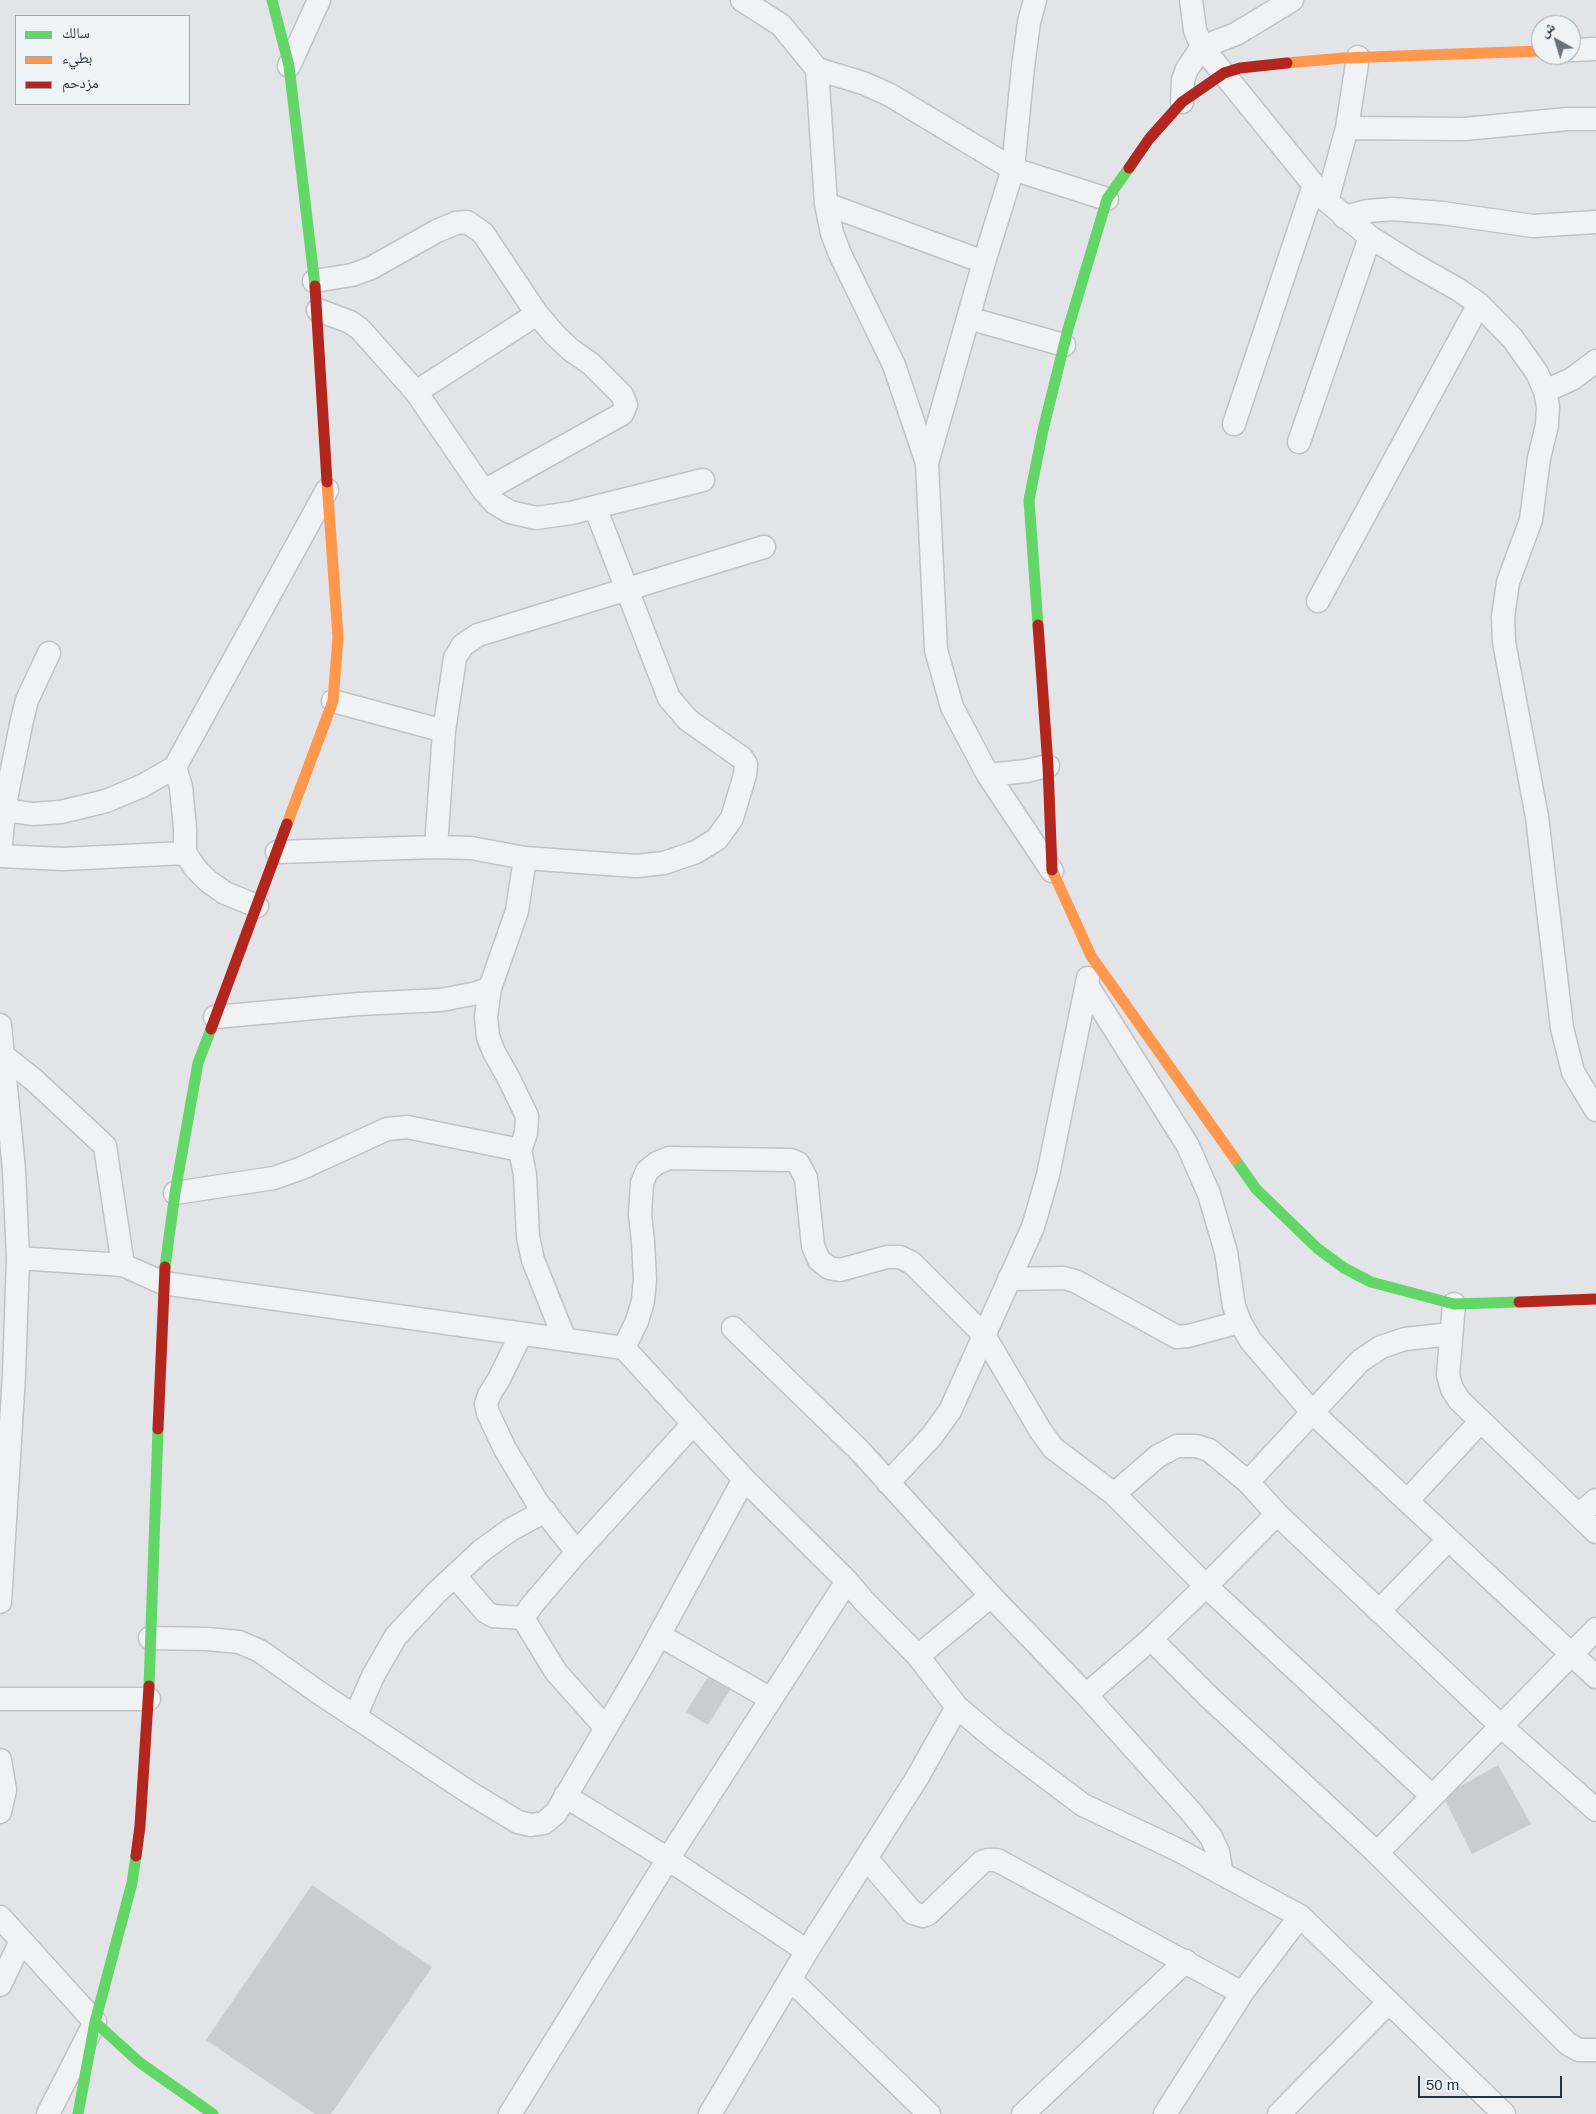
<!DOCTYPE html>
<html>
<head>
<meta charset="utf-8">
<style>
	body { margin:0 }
	#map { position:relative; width:1596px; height:2114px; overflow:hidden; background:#e2e4e7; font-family:Helvetica,"Noto Naskh Arabic",sans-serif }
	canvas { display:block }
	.legend { position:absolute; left:15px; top:15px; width:175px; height:90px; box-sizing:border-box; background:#eef3f7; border:1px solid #9ea6af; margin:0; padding:6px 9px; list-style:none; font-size:15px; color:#263342 }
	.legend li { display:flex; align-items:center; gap:10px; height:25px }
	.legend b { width:25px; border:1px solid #9ea6af }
	.north { position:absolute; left:1531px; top:15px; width:50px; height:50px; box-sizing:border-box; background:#eef3f7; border:1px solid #9ea6af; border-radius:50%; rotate:321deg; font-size:14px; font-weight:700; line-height:20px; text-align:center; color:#263342 }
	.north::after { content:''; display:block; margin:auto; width:18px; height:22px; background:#68717c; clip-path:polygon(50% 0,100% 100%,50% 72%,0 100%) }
	.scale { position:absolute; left:1418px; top:2076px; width:144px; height:22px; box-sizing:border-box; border:2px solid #263342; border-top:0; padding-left:6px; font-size:15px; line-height:18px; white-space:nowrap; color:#263342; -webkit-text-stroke:4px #eef3f7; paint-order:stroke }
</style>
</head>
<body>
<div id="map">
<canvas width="1596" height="2114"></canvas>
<ul class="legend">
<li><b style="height:6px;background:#63d668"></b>سالك</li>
<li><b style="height:6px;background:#ff974d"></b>بطيء</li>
<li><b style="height:6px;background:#b3261e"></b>مزدحم</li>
</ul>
<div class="north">ش</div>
<div class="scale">50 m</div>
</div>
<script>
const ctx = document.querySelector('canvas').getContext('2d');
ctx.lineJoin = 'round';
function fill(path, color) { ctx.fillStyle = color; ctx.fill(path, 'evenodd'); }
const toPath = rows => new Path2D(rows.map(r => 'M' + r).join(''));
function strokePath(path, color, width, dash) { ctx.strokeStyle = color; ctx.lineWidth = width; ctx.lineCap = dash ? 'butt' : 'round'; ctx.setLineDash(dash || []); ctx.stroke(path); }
fill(toPath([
	[709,1675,731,1688,708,1725,686,1712],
	[1498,1765,1531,1824,1472,1854,1443,1796],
	[312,1885,432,1967,331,2114,315,2114,206,2040]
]), '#cacccf');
const street = toPath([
	[742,0,781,25,817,69,863,83,890,95,1013,169,1107,199],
	[1191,0,1195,30,1202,47,1327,201,1370,237,1413,264,1459,290,1479,304,1513,339,1537,373,1545,391,1548,406,1547,425,1539,458,1531,520,1508,582,1503,617,1504,642,1537,817,1562,1028,1573,1072,1596,1110],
	[1571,50,1596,49],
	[289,66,319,0],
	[817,69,826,204,984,262],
	[1182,102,1183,80,1187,69,1202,47,1236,34,1292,0],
	[1347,128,1465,129,1567,119,1596,119],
	[1327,201,1347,128,1358,57],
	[826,204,832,233,840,254,894,365,927,463,984,262,1013,169,1023,67,1029,22,1035,0],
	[1344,217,1368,211,1393,209,1442,213,1533,226,1596,222],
	[314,281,352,275,371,268,437,231,456,223,467,222,483,233,537,314,555,335,571,350,591,364,622,395,626,405,622,414,484,491],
	[318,310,350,322,360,329,416,392,484,491,495,503,510,512,536,518,571,513,703,480],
	[968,318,1064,345],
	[1545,391,1572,379,1596,361],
	[416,392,537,314],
	[1234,424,1314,185],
	[1299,442,1370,237],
	[927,463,936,650,952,707,988,775,1052,871],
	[1318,601,1479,304],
	[49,653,27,700,22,720,4,809,0,856,63,859,185,853],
	[333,701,444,731,455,658,463,645,478,635,764,547],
	[444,731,436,847,471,848,525,858,636,866,664,863,696,852,717,839,732,818,745,775,746,764,742,758,688,720,669,698,595,507],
	[175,767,181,787,185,828,185,853,196,869,208,881,225,893,257,906],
	[988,775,1026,771,1048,766],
	[0,809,32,814,61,812,106,801,142,786,175,767,327,490],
	[277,852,436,847],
	[1087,985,1188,1146,1209,1194,1226,1252,1234,1306,1240,1322,1251,1341,1313,1413,1596,1677],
	[215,1017,359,1004,441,1000,477,993,490,988],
	[0,1025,14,1170,18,1258,14,1375,0,1602],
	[4,1056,34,1080,105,1146,123,1265],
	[520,1150,526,1133,527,1116,509,1079,494,1052,488,1037,486,1017,490,988,517,911,525,858],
	[175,1193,274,1178,302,1168,387,1129,407,1127,520,1150,525,1175,528,1237,533,1260,565,1340],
	[18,1258,123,1265,163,1283,624,1348,744,1479,847,1581,864,1601,918,1656,957,1707,995,1739,1083,1805,1178,1850,1300,1916,1504,2114],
	[1009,1279,1064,1278,1075,1281,1177,1337,1188,1336,1240,1322],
	[1454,1304,1448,1375,1452,1389,1459,1400,1596,1532],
	[733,1328,860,1451,991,1596,1086,1695,1151,1639,1206,1586,1277,1514,1248,1482,1209,1450,1196,1446,1177,1446,1158,1456,1114,1494,1206,1586,1432,1796],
	[521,1334,499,1379,489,1395,486,1404,488,1413,505,1449,537,1502,577,1552],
	[624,1348,637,1321,643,1301,645,1279,643,1242,640,1214,642,1183,647,1171,657,1163,669,1158,791,1160,798,1163,806,1178,813,1246,819,1260,829,1268,840,1270,887,1257,900,1257,912,1263,984,1335,1040,1430,1053,1448,1114,1494],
	[1248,1482,1360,1361,1381,1347,1405,1339,1451,1334],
	[888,1483,931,1437,950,1411,1033,1227,1048,1175,1088,978],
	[1407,1501,1481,1421],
	[1277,1514,1501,1726,1596,1810],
	[1578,1515,1596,1500],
	[455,1576,486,1612,493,1616,523,1618],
	[1379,1611,1448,1540],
	[659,1635,771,1699],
	[150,1638,207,1639,239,1642,260,1651,318,1692,470,1793,518,1822,531,1825,544,1823,556,1813,644,1663,744,1479],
	[1151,1639,1209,1697,1377,1853,1568,2044,1579,2050,1596,2050],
	[918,1656,991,1596],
	[1086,1695,1192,1813,1211,1837,1218,1852,1222,1874],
	[0,1699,149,1699],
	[355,1717,373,1676,396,1636,436,1593,481,1551,510,1530,545,1511],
	[605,1727,556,1672,523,1618,532,1605,577,1552,693,1424],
	[0,1760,5,1790,0,1812],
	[565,1796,668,1859,807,1951],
	[1377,1853,1596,1629],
	[866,1858,913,1913,923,1916,928,1914,982,1862,987,1860,997,1860,1242,1993],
	[0,1917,95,2022,48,2114],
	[791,1980,929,2114],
	[0,1985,21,1941],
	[510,2114,668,1859,847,1581],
	[710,2114,807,1951,917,1778,957,1707],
	[1023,2114,1186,1961],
	[1165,2114,1242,1993,1300,1916],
	[1279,2114,1389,2002]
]);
strokePath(street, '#c0c2c5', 25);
strokePath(street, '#f1f2f3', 22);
strokePath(toPath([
	[272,0,289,66,315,286],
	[1038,625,1029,500,1043,430,1068,329,1107,199,1129,168],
	[1235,1159,1256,1189,1317,1248,1344,1268,1371,1282,1454,1304,1519,1302],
	[165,1267,175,1193,198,1063,211,1029],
	[149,1686,158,1429],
	[95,2022,139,2062,213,2114],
	[78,2114,95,2022,132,1883,136,1856]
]), '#63d668', 11);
strokePath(toPath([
	[1287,63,1343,58,1541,51],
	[287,824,333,701,338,637,327,482],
	[1052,870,1091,956,1235,1159]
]), '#ff974d', 11);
strokePath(toPath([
	[1129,168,1149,139,1182,102,1224,73,1240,68,1287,63],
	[315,286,327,482],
	[1038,625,1048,766,1052,870],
	[211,1029,287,824],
	[1519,1302,1596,1299],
	[158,1429,165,1267],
	[136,1856,140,1826,149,1686]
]), '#b3261e', 11);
</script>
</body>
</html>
